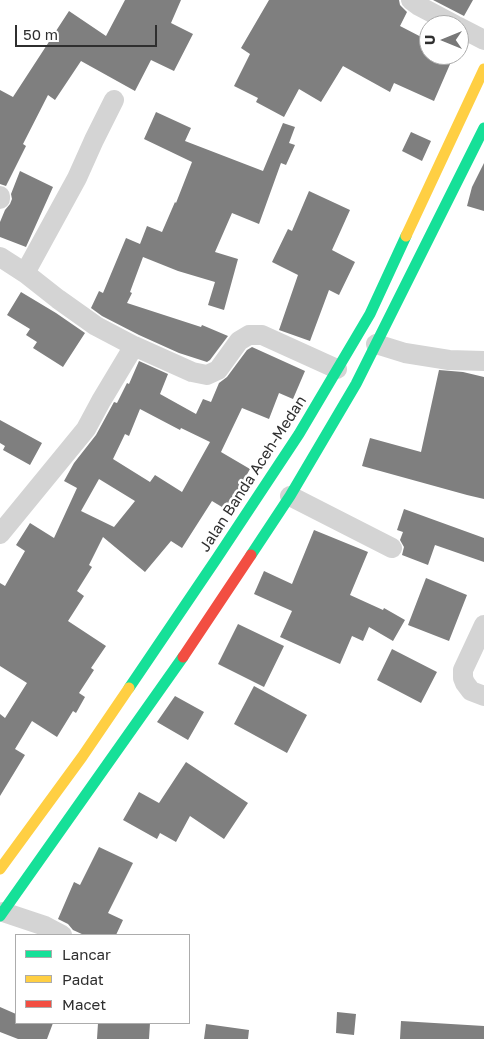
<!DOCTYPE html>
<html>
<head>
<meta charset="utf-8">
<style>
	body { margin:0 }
	#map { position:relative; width:484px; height:1039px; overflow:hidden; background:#fff; font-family:"Golos Text",sans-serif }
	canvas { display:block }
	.legend { position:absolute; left:15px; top:934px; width:175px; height:90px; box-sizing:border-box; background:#fff; border:1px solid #acacac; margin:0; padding:6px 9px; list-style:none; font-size:15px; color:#2f2f2f }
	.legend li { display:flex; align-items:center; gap:10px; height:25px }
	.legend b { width:25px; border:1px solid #acacac }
	.north { position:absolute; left:419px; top:15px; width:50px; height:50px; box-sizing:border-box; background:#fff; border:1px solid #acacac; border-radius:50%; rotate:270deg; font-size:14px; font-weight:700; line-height:20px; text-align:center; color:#2f2f2f }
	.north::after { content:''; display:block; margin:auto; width:18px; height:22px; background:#787878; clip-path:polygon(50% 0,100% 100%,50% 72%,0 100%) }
	.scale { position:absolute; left:15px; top:25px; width:142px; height:22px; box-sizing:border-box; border:2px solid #2f2f2f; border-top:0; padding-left:6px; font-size:15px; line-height:18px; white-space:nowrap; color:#2f2f2f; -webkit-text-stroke:4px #fff; paint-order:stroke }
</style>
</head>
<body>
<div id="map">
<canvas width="484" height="1039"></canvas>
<ul class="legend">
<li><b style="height:6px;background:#16e098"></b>Lancar</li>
<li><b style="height:6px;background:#ffcf43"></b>Padat</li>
<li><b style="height:6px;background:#f24e42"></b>Macet</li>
</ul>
<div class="north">U</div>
<div class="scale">50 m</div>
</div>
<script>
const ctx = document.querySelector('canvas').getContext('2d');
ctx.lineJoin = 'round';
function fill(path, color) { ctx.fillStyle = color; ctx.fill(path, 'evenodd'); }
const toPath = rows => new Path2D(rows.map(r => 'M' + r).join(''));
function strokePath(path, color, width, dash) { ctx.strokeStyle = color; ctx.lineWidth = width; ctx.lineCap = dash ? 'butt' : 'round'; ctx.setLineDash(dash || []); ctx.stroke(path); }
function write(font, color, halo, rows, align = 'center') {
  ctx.font = font + ' "Golos Text",sans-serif'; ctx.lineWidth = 5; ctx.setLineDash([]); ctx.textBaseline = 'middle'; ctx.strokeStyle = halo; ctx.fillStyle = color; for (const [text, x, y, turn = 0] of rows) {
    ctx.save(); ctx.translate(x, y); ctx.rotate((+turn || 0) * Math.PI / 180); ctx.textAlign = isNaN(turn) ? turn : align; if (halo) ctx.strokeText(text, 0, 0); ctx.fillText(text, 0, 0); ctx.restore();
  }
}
fill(toPath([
	[125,0,181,0,171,23,193,34,174,71,151,60,135,91,81,61,55,100,48,95,23,144,26,146,6,186,0,184,0,90,13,97,69,11,106,36],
	[269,0,399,0,400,5,407,12,400,26,429,41,429,55,454,55,434,101,394,83,390,92,343,66,321,102,299,89,284,117,256,102,258,98,234,86,250,54,241,48],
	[433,0,473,0,464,16],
	[156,112,191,128,185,141,263,171,283,123,295,127,289,143,295,145,286,165,281,163,259,224,232,213,215,252,238,259,224,310,208,305,215,282,178,271,143,257,130,292,132,293,127,303,201,327,202,325,228,336,210,360,207,362,179,353,139,335,102,316,91,308,99,291,103,293,126,238,140,244,147,226,162,232,175,202,176,203,192,162,144,139],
	[411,132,431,141,422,161,402,151],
	[484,163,484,211,467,206,472,187],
	[20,171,53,187,26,247,0,237,0,222,5,210,10,204,12,199,11,194],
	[309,191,350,210,332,250,355,262,339,295,329,290,310,341,279,330,298,275,272,262,288,229,292,231],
	[21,292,56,313,85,333,63,367,33,348,37,342,26,335,30,329,7,315],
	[252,347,305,371,293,399,279,393,269,419,242,408,221,452,250,469,227,510,212,501,182,548,171,541,145,572,103,537,89,565,92,567,77,591,84,596,68,621,106,646,91,668,94,670,79,693,85,697,76,713,73,711,57,737,32,721,15,749,25,755,0,796,0,714,5,718,27,683,0,666,0,583,5,586,25,551,16,545,30,523,54,538,77,488,64,481,74,463,96,435,114,402,117,403,127,383,129,384,139,361,168,374,160,394,196,414,203,399,211,402,219,383,227,377,247,350],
	[140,409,180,430,181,428,210,442,182,492,155,475,150,482,113,459,125,434,129,436],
	[99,479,135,501,114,527,81,511],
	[439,370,463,372,484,377,484,499,467,495,362,466,370,438,421,452],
	[0,420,42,443,30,465,3,450,5,446,0,443],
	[404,509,484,538,484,562,435,545,428,565,402,555,404,547,400,540,403,532,397,530],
	[314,530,368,552,350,595,383,610,384,608,405,620,393,641,369,627,363,641,352,636,340,664,280,637,292,611,254,594,264,571,292,584],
	[426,578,467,595,449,641,408,625],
	[238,624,284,646,264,687,218,664],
	[392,649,437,672,421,703,377,680],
	[254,686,307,715,287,753,234,724],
	[175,696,204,712,188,740,157,722],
	[186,762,248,803,224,839,190,816,176,842,160,833,157,839,123,820,139,792,159,803],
	[99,847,133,863,108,913,123,920,116,935,84,935,73,930,68,924,58,919,74,882,80,885],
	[0,1007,16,1014,16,1023,53,1023,47,1039,18,1039,0,1032],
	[337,1012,356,1014,354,1035,336,1033],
	[401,1021,484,1026,484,1039,400,1039],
	[98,1023,150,1023,149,1039,97,1039],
	[206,1024,249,1030,248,1039,204,1039]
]), '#7f7f7f');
strokePath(toPath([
	[411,0,419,6,455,25],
	[459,27,484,40],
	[0,196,0,199],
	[0,257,25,273,58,299,96,326,134,346,192,372,207,375,218,370,239,341,249,335,262,335,337,369],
	[25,273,77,178,94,140,114,100],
	[376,344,405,353,449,360,484,361],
	[290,496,392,548],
	[0,534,86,429,101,401,134,346],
	[484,625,463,670,463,678,465,683,471,691,484,696],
	[3,912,45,926,62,935]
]), '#d4d4d4', 20);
strokePath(toPath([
	[251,555,290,496,356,384,484,128],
	[129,688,217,558,299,434,370,314,406,236],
	[0,916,183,657]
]), '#16e098', 11);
strokePath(toPath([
	[406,236,484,69],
	[0,869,82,757,129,688]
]), '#ffcf43', 11);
strokePath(toPath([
	[183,657,251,555]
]), '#f24e42', 11);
write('15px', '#2f2f2f', '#fff', [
	["Jalan Banda Aceh-Medan",253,474,-57]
]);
</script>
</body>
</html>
